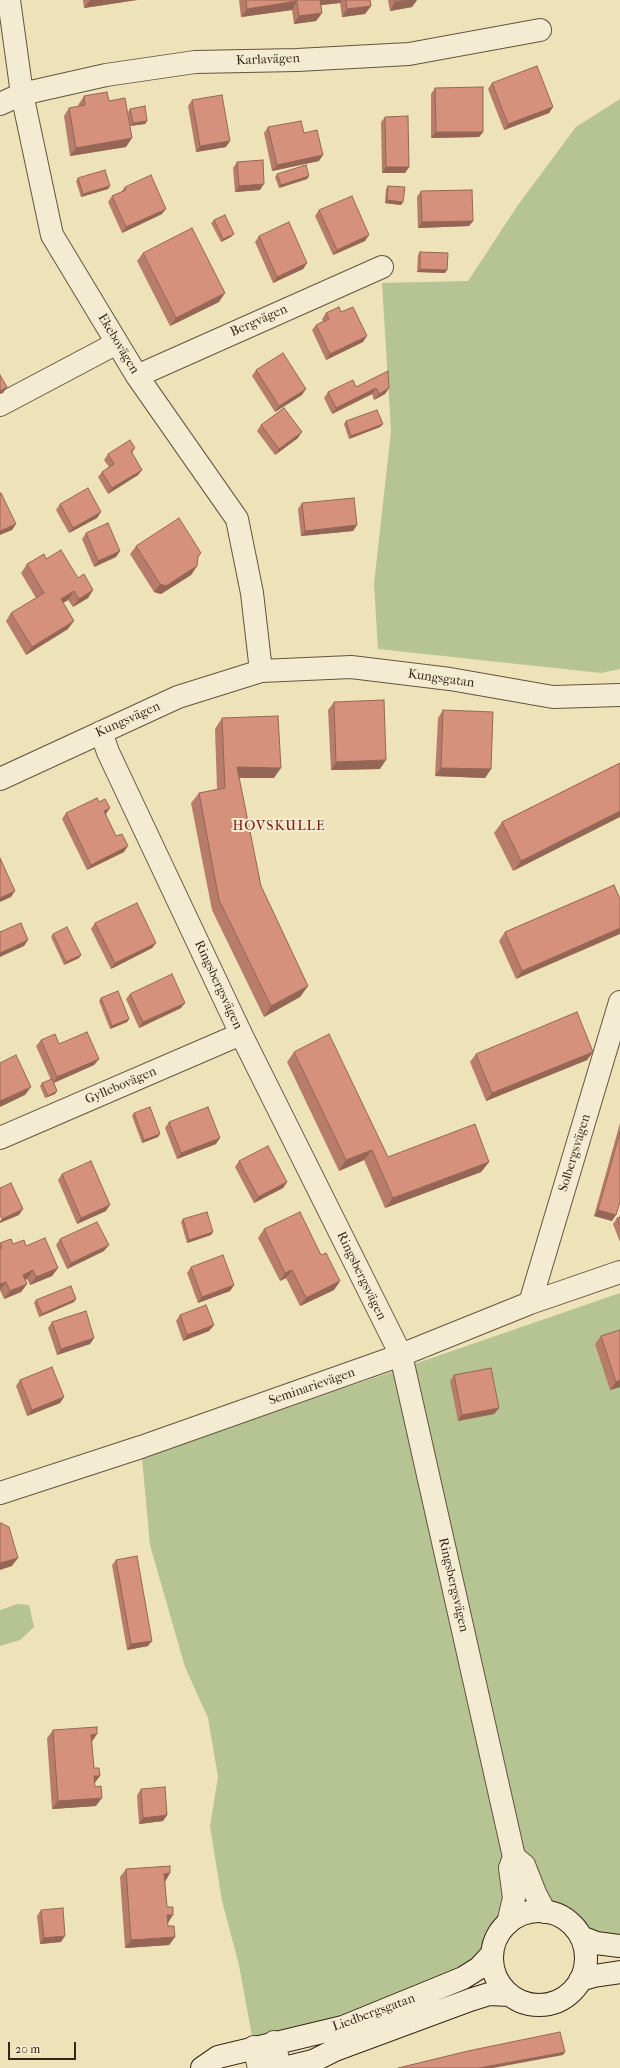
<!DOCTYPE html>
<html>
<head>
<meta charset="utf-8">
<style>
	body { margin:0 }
	#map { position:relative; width:620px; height:2068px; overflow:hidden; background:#eee2b9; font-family:"IM FELL French Canon",serif }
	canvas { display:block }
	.scale { position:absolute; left:8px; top:2042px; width:68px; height:18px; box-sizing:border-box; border:2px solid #362418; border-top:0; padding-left:5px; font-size:12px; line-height:14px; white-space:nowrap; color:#362418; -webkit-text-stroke:3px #f4ecd2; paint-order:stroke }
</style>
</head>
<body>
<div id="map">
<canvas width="620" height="2068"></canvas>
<div class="scale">20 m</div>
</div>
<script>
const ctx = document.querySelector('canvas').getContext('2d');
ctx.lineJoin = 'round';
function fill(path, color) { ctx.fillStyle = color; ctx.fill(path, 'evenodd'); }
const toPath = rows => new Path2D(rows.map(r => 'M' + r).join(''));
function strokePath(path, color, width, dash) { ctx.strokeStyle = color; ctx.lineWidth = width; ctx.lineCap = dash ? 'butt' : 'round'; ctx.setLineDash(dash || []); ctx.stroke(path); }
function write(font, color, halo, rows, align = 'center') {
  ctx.font = font + ' "IM FELL French Canon",serif'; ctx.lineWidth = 4; ctx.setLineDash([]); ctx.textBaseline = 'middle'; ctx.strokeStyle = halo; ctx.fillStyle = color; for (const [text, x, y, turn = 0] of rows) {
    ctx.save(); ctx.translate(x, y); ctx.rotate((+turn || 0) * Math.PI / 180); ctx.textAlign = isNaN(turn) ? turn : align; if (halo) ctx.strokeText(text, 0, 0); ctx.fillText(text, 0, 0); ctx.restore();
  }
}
fill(toPath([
	[620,99,620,669,601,673,378,649,374,584,391,431,382,283,468,281,518,205,576,127],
	[620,1293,620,1946,577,1931,561,1917,552,1913,534,1912,526,1913,520,1915,501,1931,493,1948,479,1968,254,2047,239,1965,222,1901,210,1826,218,1777,208,1718,185,1667,150,1545,142,1458],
	[17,1604,29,1605,34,1627,20,1640,0,1646,0,1610]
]), '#b5c492');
const street = toPath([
	[9,0,22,94,52,235,137,376,237,519,252,593,261,671],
	[0,104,22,94,106,75,195,62,297,60,409,54,540,30],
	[137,376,382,267],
	[0,405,117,343],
	[101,732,108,752,241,1034,401,1355,514,1857,510,1868,514,1898,508,1923],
	[0,779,178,697,261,671,351,667,450,679,553,697,620,695],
	[0,1138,241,1034],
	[530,1303,620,1002],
	[0,1493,141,1447,401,1355,530,1303,620,1272],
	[514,1857,524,1865,535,1893,545,1912],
	[274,2042,280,2068],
	[254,2047,259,2068]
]);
const secondary = toPath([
	'492 1958a47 47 0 1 1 94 0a47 47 0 1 1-94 0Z',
	[581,1937,596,1943,620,1946],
	[580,1980,594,1976,620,1972],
	[202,2068,218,2057,343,2027,463,1978,479,1968,492,1954],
	[284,2068,313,2061,335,2050,470,2000,489,1994,510,1995]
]);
strokePath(street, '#645440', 24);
strokePath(secondary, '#362418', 24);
strokePath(street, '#f4ecd2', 22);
strokePath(secondary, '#f4ecd2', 22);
fill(toPath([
	[83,0,137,0,84,8],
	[239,0,370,0,371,6,365,14,342,17,340,3,321,5,322,13,316,21,294,24,292,10,241,17],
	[388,0,417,0,412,7,390,11],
	[492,83,553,107,549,113,504,130,488,89],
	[435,88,483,132,479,137,431,138,431,94],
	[84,96,109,101,126,147,70,156,64,116,69,108,79,106,78,105],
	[192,100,226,147,196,152,188,106],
	[130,109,147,121,145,124,130,126,128,112],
	[385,117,409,167,405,173,382,173,381,122],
	[268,127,304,133,319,161,272,171,264,133],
	[237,162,260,190,235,192,233,168],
	[277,174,309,176,307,179,279,188,275,177],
	[78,178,110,186,108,189,81,197,76,181],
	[388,186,403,202,401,205,385,203,386,189],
	[125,187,162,214,122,233,108,202,112,196,121,192],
	[421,191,473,221,469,226,418,228,417,197],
	[319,210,365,241,333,255,315,216],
	[214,220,231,237,221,242,211,223],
	[259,236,307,263,303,269,273,283,255,242],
	[420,252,445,273,417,272,418,255],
	[143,253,219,302,170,326,137,261],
	[326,313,363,342,326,360,312,330,316,325,323,321,322,319],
	[256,370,302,395,275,412,252,376],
	[356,387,389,388,385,394,374,400,372,394,332,414,324,398,328,392],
	[346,421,383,424,380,427,349,439,344,424],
	[261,425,298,438,275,455,257,431],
	[135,448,132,453,142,470,138,475,108,494,98,477,102,472,109,467,104,460,108,454],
	[302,503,357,525,353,531,301,536,298,509],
	[60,504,101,512,97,518,69,533,56,510],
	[86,533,120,551,116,557,94,567,82,539],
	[136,546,201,553,198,558,197,566,191,575,161,594,154,592,130,554],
	[46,559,78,578,93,590,88,598,73,607,68,600,63,603,68,629,26,655,6,621,11,613,36,598,21,573,27,564],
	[334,702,380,769,331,770,328,710],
	[443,710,491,769,485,778,435,776,438,718],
	[222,718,274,778,239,778,261,886,308,986,300,997,264,1017,212,910,191,803,199,793,217,789,215,729],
	[620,763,513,871,494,833,502,822],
	[66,813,106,814,106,815,124,852,87,870,62,819],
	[614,885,516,979,499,941,505,932],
	[95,923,156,943,152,948,111,969,91,929],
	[53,934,81,955,79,958,64,965,51,937],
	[130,994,181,1008,139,1028,126,999],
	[101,998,129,1019,127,1022,110,1029,99,1001],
	[41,1040,59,1044,99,1059,94,1065,54,1083,57,1091,55,1094,45,1098,40,1086,42,1083,51,1080,36,1046],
	[294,1052,388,1157,489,1162,481,1172,385,1208,364,1160,339,1171,287,1062],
	[593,1052,587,1060,486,1101,470,1062,476,1054],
	[134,1113,158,1137,142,1143,132,1116],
	[169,1122,216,1144,177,1159,165,1128],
	[620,1123,620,1202,612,1221,594,1216],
	[239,1161,287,1182,283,1188,254,1203,235,1167],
	[62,1174,106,1211,77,1224,58,1180],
	[620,1217,620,1242,613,1224,617,1218],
	[183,1219,211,1235,187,1243,181,1222],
	[264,1229,321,1255,340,1281,334,1290,300,1306,286,1278,280,1281,258,1238],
	[60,1239,104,1251,67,1269,56,1245],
	[0,1243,13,1244,26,1246,58,1268,52,1276,30,1285,27,1279,25,1279,27,1284,21,1292,4,1299,0,1290],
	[191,1267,234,1285,230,1291,198,1303,187,1273],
	[36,1300,74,1302,39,1317,34,1303],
	[180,1315,214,1325,209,1331,183,1341,176,1321],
	[52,1322,94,1338,90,1344,57,1355,48,1328],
	[620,1330,620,1387,610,1390,595,1344,601,1336],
	[454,1375,499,1408,494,1414,458,1421,450,1381],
	[20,1380,64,1397,60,1403,27,1416,16,1386],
	[116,1560,148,1646,127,1650,112,1565],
	[53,1730,97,1734,92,1742,96,1806,52,1809,47,1738],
	[141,1789,167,1815,163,1821,139,1824,137,1795],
	[126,1869,170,1873,165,1881,168,1926,175,1937,169,1945,125,1948,120,1877],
	[41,1910,61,1942,40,1944,37,1916]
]), '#b77d6a');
fill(toPath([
	[90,0,137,0,84,8],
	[319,0,342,0,340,3,314,6],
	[411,0,417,0,412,7,390,11,395,2],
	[297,1,292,10,241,17,247,9],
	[371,6,365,14,342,17,347,9],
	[322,13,316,21,294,24,299,16],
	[553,107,549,113,504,130,508,124],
	[147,121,145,124,130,126,133,123],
	[436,132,483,132,479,137,431,138],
	[132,138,126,147,70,156,76,148],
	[230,141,226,147,196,152,200,146],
	[323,155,319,161,272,171,277,165],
	[386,167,409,167,405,173,382,173],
	[309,176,307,179,279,188,281,185],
	[264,184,260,190,235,192,239,186],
	[110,186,108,189,81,197,83,194],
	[387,200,403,202,401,205,385,203],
	[166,209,162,214,122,233,126,227],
	[473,221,469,226,418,228,422,222],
	[234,234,231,237,221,242,223,239],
	[369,235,365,241,333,255,337,250],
	[307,263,303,269,273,283,277,277],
	[420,269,447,270,445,273,417,272],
	[225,293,219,302,170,326,176,318],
	[367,336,363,342,326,360,330,354],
	[7,387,3,393,0,394,0,391],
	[376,388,372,394,332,414,336,408],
	[389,388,385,394,374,400,379,394],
	[306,389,302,395,275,412,279,406],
	[383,424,380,427,349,439,351,436],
	[302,432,298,438,275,455,279,449],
	[142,470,138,475,108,494,112,488],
	[101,512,97,518,69,533,73,528],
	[16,524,12,530,0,535,0,531],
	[357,525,353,531,301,536,305,531],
	[120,551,116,557,94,567,98,561],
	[197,566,191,575,161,594,154,592,160,584],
	[93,590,88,598,73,607,79,599],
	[74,591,68,600,55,608,61,599],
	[74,621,68,629,26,655,32,647],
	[386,760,380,769,331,770,336,762],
	[237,767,281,768,274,778,230,778],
	[441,768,491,769,485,778,435,776],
	[110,808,106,814,100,817,104,811],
	[620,811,620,817,513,871,521,861],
	[128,846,124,852,87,870,91,865],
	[15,891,11,897,0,902,0,898],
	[620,928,620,934,516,979,522,971],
	[28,940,24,946,0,957,0,953],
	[156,943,152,948,111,969,115,963],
	[81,955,79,958,64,965,66,962],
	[308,986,300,997,264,1017,271,1006],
	[185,1003,181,1008,139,1028,143,1022],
	[129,1019,127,1022,110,1029,112,1026],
	[593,1052,587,1060,486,1101,492,1093],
	[99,1059,94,1065,53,1083,57,1077],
	[31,1087,25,1095,0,1107,0,1101],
	[57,1091,55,1094,45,1098,48,1096],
	[160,1134,158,1137,142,1143,144,1140],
	[220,1138,216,1144,177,1159,181,1153],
	[372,1150,364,1160,339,1171,346,1160],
	[489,1162,481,1172,385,1208,393,1198],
	[287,1182,283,1188,254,1203,258,1197],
	[110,1205,106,1211,77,1224,81,1218],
	[23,1209,19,1215,0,1223,0,1221,2,1219],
	[598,1210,616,1215,612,1221,594,1216],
	[213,1232,211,1235,187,1243,189,1240],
	[109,1245,104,1251,67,1269,71,1263],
	[58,1268,52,1276,30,1285,36,1277],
	[33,1270,27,1279,17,1283,23,1275],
	[292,1270,286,1278,280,1281,285,1273],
	[340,1281,334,1290,300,1306,306,1298],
	[6,1282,0,1290,0,1284],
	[27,1284,21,1292,4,1299,10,1291],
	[234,1285,230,1291,198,1303,202,1297],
	[76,1299,74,1302,39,1317,42,1314],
	[214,1325,209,1331,183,1341,187,1335],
	[94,1338,90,1344,57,1355,61,1349],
	[620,1380,620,1387,610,1390,616,1382],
	[64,1397,60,1403,27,1416,32,1410],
	[499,1408,494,1414,458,1421,462,1415],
	[18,1558,12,1566,0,1570,0,1563],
	[152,1641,148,1646,127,1650,131,1644],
	[97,1734,91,1742,91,1735],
	[94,1776,100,1776,94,1784],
	[102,1798,96,1806,52,1809,58,1801],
	[167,1815,163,1821,139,1824,143,1818],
	[170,1873,165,1882,164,1874],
	[167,1915,173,1915,168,1923],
	[65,1936,61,1942,40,1944,44,1938],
	[175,1937,169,1945,125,1948,131,1940],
	[565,2052,563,2055,493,2068,479,2068]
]), '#956656');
const building = toPath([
	[246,0,320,0,322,13,299,16,297,1,247,9,246,0],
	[346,0,370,0,371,6,347,9,346,0],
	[395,0,411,0,395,2,395,0],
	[537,66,553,107,508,124,492,83,537,66],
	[483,87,483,132,436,132,435,88,483,87],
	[107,92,109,101,125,98,132,138,76,148,69,108,85,105,84,96,107,92],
	[222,95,230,141,200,146,192,100,222,95],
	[145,106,147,121,133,123,130,109,145,106],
	[408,116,409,167,386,167,385,117,408,116],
	[301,121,304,133,317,130,323,155,277,165,268,127,301,121],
	[263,160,264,184,239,186,237,162,263,160],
	[306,165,309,176,281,185,277,174,306,165],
	[105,170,110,186,83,194,78,178,105,170],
	[151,175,166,209,126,227,112,196,126,190,125,187,151,175],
	[388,186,405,187,403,202,387,200,388,186],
	[472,190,473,221,422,222,421,191,472,190],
	[352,196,369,235,337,250,319,210,352,196],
	[225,215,234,234,223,239,214,220,225,215],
	[289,222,307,263,277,277,259,236,289,222],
	[192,228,225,293,176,318,143,253,192,228],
	[420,252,448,253,447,270,420,269,420,252],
	[339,307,341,312,353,307,367,336,330,354,316,325,329,319,326,313,339,307],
	[283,353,306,389,279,406,256,370,283,353],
	[388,371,389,388,379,394,376,388,336,408,328,392,353,380,356,387,388,371],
	[0,375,7,387,0,391,0,375],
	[284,408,302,432,279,449,261,425,284,408],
	[377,410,383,424,351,436,346,421,377,410],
	[130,440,135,448,131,451,142,470,112,488,102,472,114,464,108,454,130,440],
	[88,488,101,512,73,528,60,504,88,488],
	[0,493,1,493,16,524,0,531,0,493],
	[354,498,357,525,305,531,302,503,354,498],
	[179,518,201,553,198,556,197,566,166,586,160,584,136,546,179,518],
	[108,523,120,551,98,561,86,533,108,523],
	[61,550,78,578,84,574,93,590,79,599,74,591,61,599,74,621,32,647,11,613,44,593,27,564,44,554,46,559,61,550],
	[384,700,386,760,336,762,334,702,384,700],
	[443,710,493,712,491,769,441,768,443,710],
	[278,716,281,768,237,767,261,886,308,986,271,1006,219,900,199,793,225,788,222,718,278,716],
	[620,763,620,811,521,861,502,822,620,763],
	[97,798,99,802,105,799,110,808,104,811,116,836,122,834,128,846,91,865,66,813,97,798],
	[0,858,15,891,0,898,0,858],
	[614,885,620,899,620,928,522,971,505,932,614,885],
	[137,903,156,943,115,963,95,923,137,903],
	[21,923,28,940,0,953,0,932,21,923],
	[67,927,81,955,66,962,53,934,67,927],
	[172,974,185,1003,143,1022,130,994,172,974],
	[118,991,129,1019,112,1026,101,998,118,991],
	[577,1012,593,1052,492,1093,476,1054,577,1012],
	[87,1032,99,1059,57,1077,41,1040,55,1034,59,1044,87,1032],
	[329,1034,388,1157,475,1124,489,1162,393,1198,372,1150,346,1160,294,1052,329,1034],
	[16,1055,31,1087,0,1101,0,1063,16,1055],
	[52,1079,57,1091,48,1096,42,1083,52,1079],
	[150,1107,160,1134,144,1140,134,1113,150,1107],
	[208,1107,220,1138,181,1153,169,1122,208,1107],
	[620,1132,620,1202,616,1215,598,1210,620,1132],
	[268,1146,287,1182,258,1197,239,1161,268,1146],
	[91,1161,110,1205,81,1218,62,1174,91,1161],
	[11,1183,23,1209,2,1219,0,1215,0,1188,11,1183],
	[207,1212,213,1232,189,1240,183,1219,207,1212],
	[300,1212,321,1255,326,1253,340,1281,306,1298,292,1270,285,1273,264,1229,300,1212],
	[620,1217,620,1225,617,1218,620,1217],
	[97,1222,109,1245,71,1263,60,1239,97,1222],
	[45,1238,58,1268,36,1277,33,1270,23,1275,27,1284,10,1291,6,1282,0,1284,0,1249,2,1248,0,1243,11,1239,13,1244,24,1240,26,1246,45,1238],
	[223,1255,234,1285,202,1297,191,1267,223,1255],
	[71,1286,76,1299,42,1314,36,1300,71,1286],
	[206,1305,214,1325,187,1335,180,1315,206,1305],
	[86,1311,94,1338,61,1349,52,1322,86,1311],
	[620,1330,620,1380,616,1382,601,1336,620,1330],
	[52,1367,64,1397,32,1410,20,1380,52,1367],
	[491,1368,499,1408,462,1415,454,1375,491,1368],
	[1,1523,9,1527,18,1558,0,1563,0,1524,1,1523],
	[137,1556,152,1641,131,1644,116,1560,137,1556],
	[97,1727,97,1734,91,1735,94,1768,99,1768,100,1776,94,1776,95,1787,101,1786,102,1798,58,1801,53,1730,97,1727],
	[165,1787,167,1815,143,1818,141,1789,165,1787],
	[170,1866,170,1873,164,1874,167,1907,173,1907,173,1915,167,1915,168,1926,174,1926,175,1937,131,1940,126,1869,170,1866],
	[63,1908,65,1936,44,1938,41,1910,63,1908],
	[560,2032,565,2052,479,2068,398,2068,468,2051,560,2032]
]);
fill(building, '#d5917b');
strokePath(building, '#956656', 1);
write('13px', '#362418', '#f4ecd2', [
	["Karlavägen",268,60,-2],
	["Bergvägen",259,321,-24],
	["Ekebovägen",118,344,59],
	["Kungsgatan",441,679,8],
	["Kungsvägen",128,720,-24],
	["Ringsbergsvägen",218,985,65],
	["Gyllebovägen",121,1086,-23],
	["Solbergsvägen",575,1153,-73],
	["Ringsbergsvägen",361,1276,64],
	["Seminarievägen",312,1387,-19],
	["Ringsbergsvägen",453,1585,77],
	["Liedbergsgatan",374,2013,-20]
]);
ctx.letterSpacing = '1px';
write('14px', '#7a1f14', '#f4ecd2', [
	["HOVSKULLE",279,827]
]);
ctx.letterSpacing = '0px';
</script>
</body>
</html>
